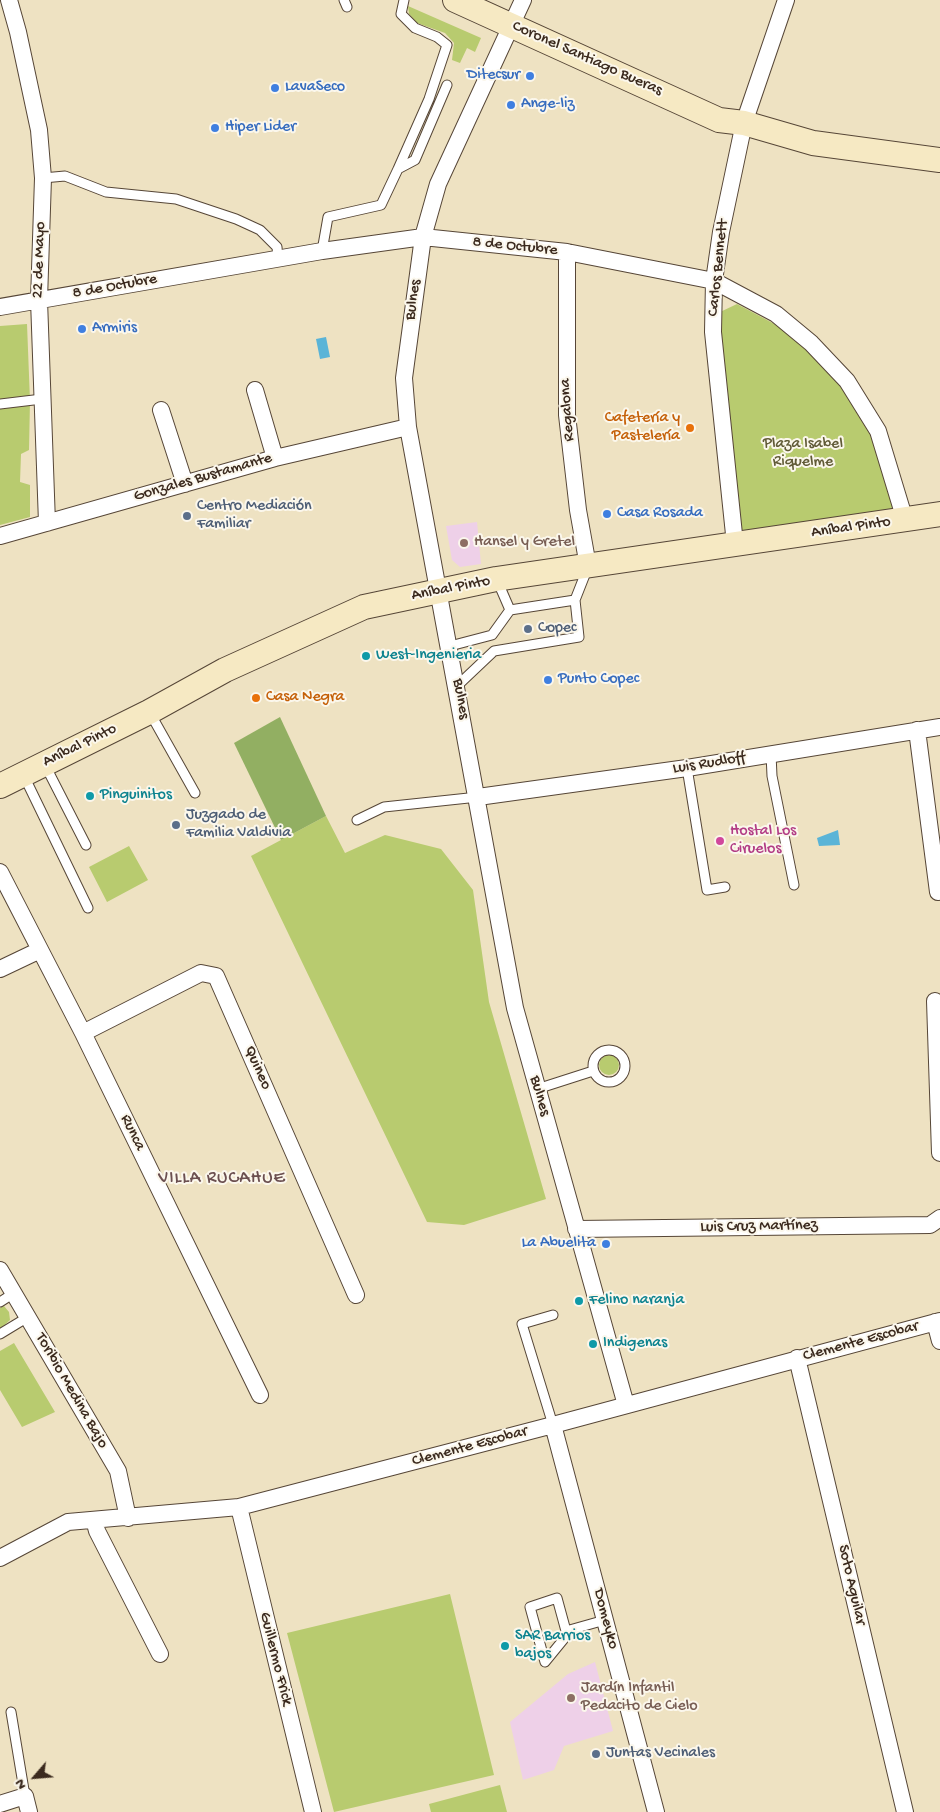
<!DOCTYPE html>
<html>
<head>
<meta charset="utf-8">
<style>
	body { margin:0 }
	#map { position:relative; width:940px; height:1812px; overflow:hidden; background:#eee2c2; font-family:"Gochi Hand",sans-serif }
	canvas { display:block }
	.north { position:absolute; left:10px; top:1752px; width:50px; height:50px; -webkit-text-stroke:4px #fbf7ec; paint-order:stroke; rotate:243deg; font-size:14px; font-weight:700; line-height:20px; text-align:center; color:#3b2a1e }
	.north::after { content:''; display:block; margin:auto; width:18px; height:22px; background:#3b2a1e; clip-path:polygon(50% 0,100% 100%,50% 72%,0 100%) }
</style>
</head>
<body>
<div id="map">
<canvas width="940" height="1812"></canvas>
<div class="north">N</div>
</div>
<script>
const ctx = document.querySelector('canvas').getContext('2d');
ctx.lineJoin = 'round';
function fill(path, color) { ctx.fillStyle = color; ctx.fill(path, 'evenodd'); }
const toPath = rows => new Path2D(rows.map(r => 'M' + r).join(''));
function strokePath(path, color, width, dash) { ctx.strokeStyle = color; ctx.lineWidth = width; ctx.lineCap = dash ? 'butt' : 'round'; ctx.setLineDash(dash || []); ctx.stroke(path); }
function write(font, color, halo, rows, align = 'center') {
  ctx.font = font + ' "Gochi Hand",sans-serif'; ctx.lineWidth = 4; ctx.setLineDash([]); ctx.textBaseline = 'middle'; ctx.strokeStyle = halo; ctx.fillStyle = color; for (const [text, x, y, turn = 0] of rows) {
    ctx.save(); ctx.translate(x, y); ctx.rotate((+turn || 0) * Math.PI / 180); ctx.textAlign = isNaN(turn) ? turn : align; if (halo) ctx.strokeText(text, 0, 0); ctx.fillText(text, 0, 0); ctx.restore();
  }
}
fill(toPath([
	[477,522,481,564,460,567,452,560,446,526],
	[595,1662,613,1731,564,1746,554,1770,523,1780,510,1722,568,1674]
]), '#eed0e8');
fill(toPath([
	[408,6,481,38,475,52,467,48,460,63,452,60,454,43,445,33,417,23,409,14],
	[737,304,782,328,811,353,842,385,869,427,895,505,891,511,742,534,718,313],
	[27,324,30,401,29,450,21,454,20,482,30,485,30,517,0,525,0,326],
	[326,816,345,853,385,835,441,849,473,890,489,1002,546,1199,464,1225,427,1222,251,856],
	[129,846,148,880,107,902,89,867],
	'599 1065a10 10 0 1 1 20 0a10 10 0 1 1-20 0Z',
	[4,1306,9,1312,10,1320,0,1329,0,1308],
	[14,1343,55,1412,22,1427,0,1390,0,1351],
	[450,1594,494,1775,334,1812,287,1633],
	[500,1785,507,1812,431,1812,429,1804]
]), '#b8cb6f');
fill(toPath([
	[280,717,326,816,281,840,234,743]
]), '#92af62');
fill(toPath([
	[326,337,330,357,320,359,316,339],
	[838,830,840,845,819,846,817,838]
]), '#5ab4d7');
const service = toPath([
	[344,0,347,7],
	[398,169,429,99,447,45,437,37,415,28,401,14,404,0],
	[43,178,65,176,106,192,176,199,236,219,260,230,277,247,278,259],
	[322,251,328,217,381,205,398,169,415,160,447,85],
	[0,404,42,399],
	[497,580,510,610,575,600,588,567],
	[450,646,492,635,510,610],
	[457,686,494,651,579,637,575,600],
	[150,713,195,793],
	[771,754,772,776,794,885],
	[45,765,86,845],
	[687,768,707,890,725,887],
	[24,776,88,908],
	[357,820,384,807,478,797],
	'593 1066a16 16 0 1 1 32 0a16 16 0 1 1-32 0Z',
	[537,1089,593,1071],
	[0,1302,14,1293],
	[553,1315,522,1324,553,1425],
	[0,1334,28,1317],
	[566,1631,557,1598,530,1607,545,1662,563,1640,566,1631,605,1620],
	[11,1712,25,1796]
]);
const minor = toPath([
	[9,0,18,32,39,130,43,178,39,300,47,523],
	[523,0,438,184,423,237,404,378,408,427,515,1008,626,1405],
	[567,252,567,415,578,510,588,566],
	[0,307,322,251,423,237,567,252,714,281,776,314,811,343,847,381,878,431,905,520],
	[255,390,275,458],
	[161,410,185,484],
	[0,536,275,458,408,427],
	[735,544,713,332,714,281,721,232,744,123,786,0],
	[917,730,938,892],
	[478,797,687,768,940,727],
	[0,872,83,1033,260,1395],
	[0,969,40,950],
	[935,1001,940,1153],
	[83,1033,201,973,216,976,356,1295],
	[576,1229,930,1225,940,1218],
	[0,1270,118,1471,128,1518],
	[935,1322,940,1341],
	[797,1358,905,1812],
	[553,1425,656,1812],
	[239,1507,313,1812],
	[94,1520,97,1531,160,1654],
	[0,1558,68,1522,239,1507,553,1425,940,1321],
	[0,1804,25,1796,29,1812]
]);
const secondary = toPath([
	[455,0,719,120,744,123,813,143,940,160],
	[0,786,149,712,225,670,364,607,496,579,940,514]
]);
strokePath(service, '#564637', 11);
strokePath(minor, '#564637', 18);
strokePath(secondary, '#564637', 26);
strokePath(service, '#fff', 9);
strokePath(minor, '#fff', 16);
strokePath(secondary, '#f6e9c3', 24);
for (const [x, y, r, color] of [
	[530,76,5,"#3f7fe0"],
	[275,88,5,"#3f7fe0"],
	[511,105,5,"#3f7fe0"],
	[215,128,5,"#3f7fe0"],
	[82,329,5,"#3f7fe0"],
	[690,428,5,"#e8710a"],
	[607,514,5,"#3f7fe0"],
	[187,516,5,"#5c6f8a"],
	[464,543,5,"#8d6e63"],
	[528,629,5,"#5c6f8a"],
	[366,656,5,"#0f9aa8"],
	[548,680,5,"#3f7fe0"],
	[256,698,5,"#e8710a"],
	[90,796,5,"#0f9aa8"],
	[176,825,5,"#5c6f8a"],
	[720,841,5,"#d1479c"],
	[606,1244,5,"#3f7fe0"],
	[579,1301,5,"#0f9aa8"],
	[593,1344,5,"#0f9aa8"],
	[505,1646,5,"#0f9aa8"],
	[571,1698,5,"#8d6e63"],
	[596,1754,5,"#5c6f8a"]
]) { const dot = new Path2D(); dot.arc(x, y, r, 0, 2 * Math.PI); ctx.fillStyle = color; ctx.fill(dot); strokePath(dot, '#fbf7ec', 2); }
write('16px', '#3b2a1e', '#fbf7ec', [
	["Coronel Santiago Bueras",587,59,24],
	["8 de Octubre",515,247,6],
	["22 de Mayo",40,260,-88],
	["Carlos Bennett",719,268,-84],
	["8 de Octubre",115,287,-10],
	["Bulnes",414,300,-82],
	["Regalona",568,410,-94],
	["Gonzales Bustamante",203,478,-16],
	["Aníbal Pinto",851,528,-8],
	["Aníbal Pinto",451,589,-11],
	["Bulnes",460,699,80],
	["Aníbal Pinto",80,746,-26],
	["Luis Rudloff",709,764,-9],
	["Quineo",257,1068,66],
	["Bulnes",539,1096,74],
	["Runca",132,1133,64],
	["Luis Cruz Martínez",759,1227,-1],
	["Clemente Escobar",861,1342,-15],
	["Toribio Medina Bajo",71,1391,60],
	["Clemente Escobar",470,1447,-15],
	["Soto Aguilar",851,1585,77],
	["Domeyko",605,1619,75],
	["Guillermo Frick",275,1659,76]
]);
write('16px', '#366cbe', '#fbf7ec', [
	["Ditecsur",520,76,"right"],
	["LavaSeco",285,88],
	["Ange-liz",521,105],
	["Hiper Lider",225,128],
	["Armiris",92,329],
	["Casa Rosada",617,514],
	["Punto Copec",558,680],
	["La Abuelita",596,1244,"right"]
], 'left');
write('16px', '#c56008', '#fbf7ec', [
	["Cafetería y",680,419],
	["Pastelería",680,437],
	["Casa Negra",266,698,"left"]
], 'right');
write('16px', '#605a36', '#fbf7ec', [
	["Plaza Isabel",803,445],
	["Riquelme",803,463]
]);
write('16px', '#4e5e75', '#fbf7ec', [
	["Centro Mediación",197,507],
	["Familiar",197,525],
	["Copec",538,629],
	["Juzgado de",186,816],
	["Familia Valdivia",186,834],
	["Juntas Vecinales",606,1754]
], 'left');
write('16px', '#785e54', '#fbf7ec', [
	["Hansel y Gretel",474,543],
	["Jardín Infantil",581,1689],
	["Pedacito de Cielo",581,1707]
], 'left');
write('16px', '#0d838f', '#fbf7ec', [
	["West-Ingenieria",376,656],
	["Pinguinitos",100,796],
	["Felino naranja",589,1301],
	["Indigenas",603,1344],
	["SAR Barrios",515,1637],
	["bajos",515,1655]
], 'left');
write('16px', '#b23c85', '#fbf7ec', [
	["Hostal Los",730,832],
	["Ciruelos",730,850]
], 'left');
ctx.letterSpacing = '1px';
write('18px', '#6b4f50', '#fbf7ec', [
	["VILLA RUCAHUE",222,1179]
]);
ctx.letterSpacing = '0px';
</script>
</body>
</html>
